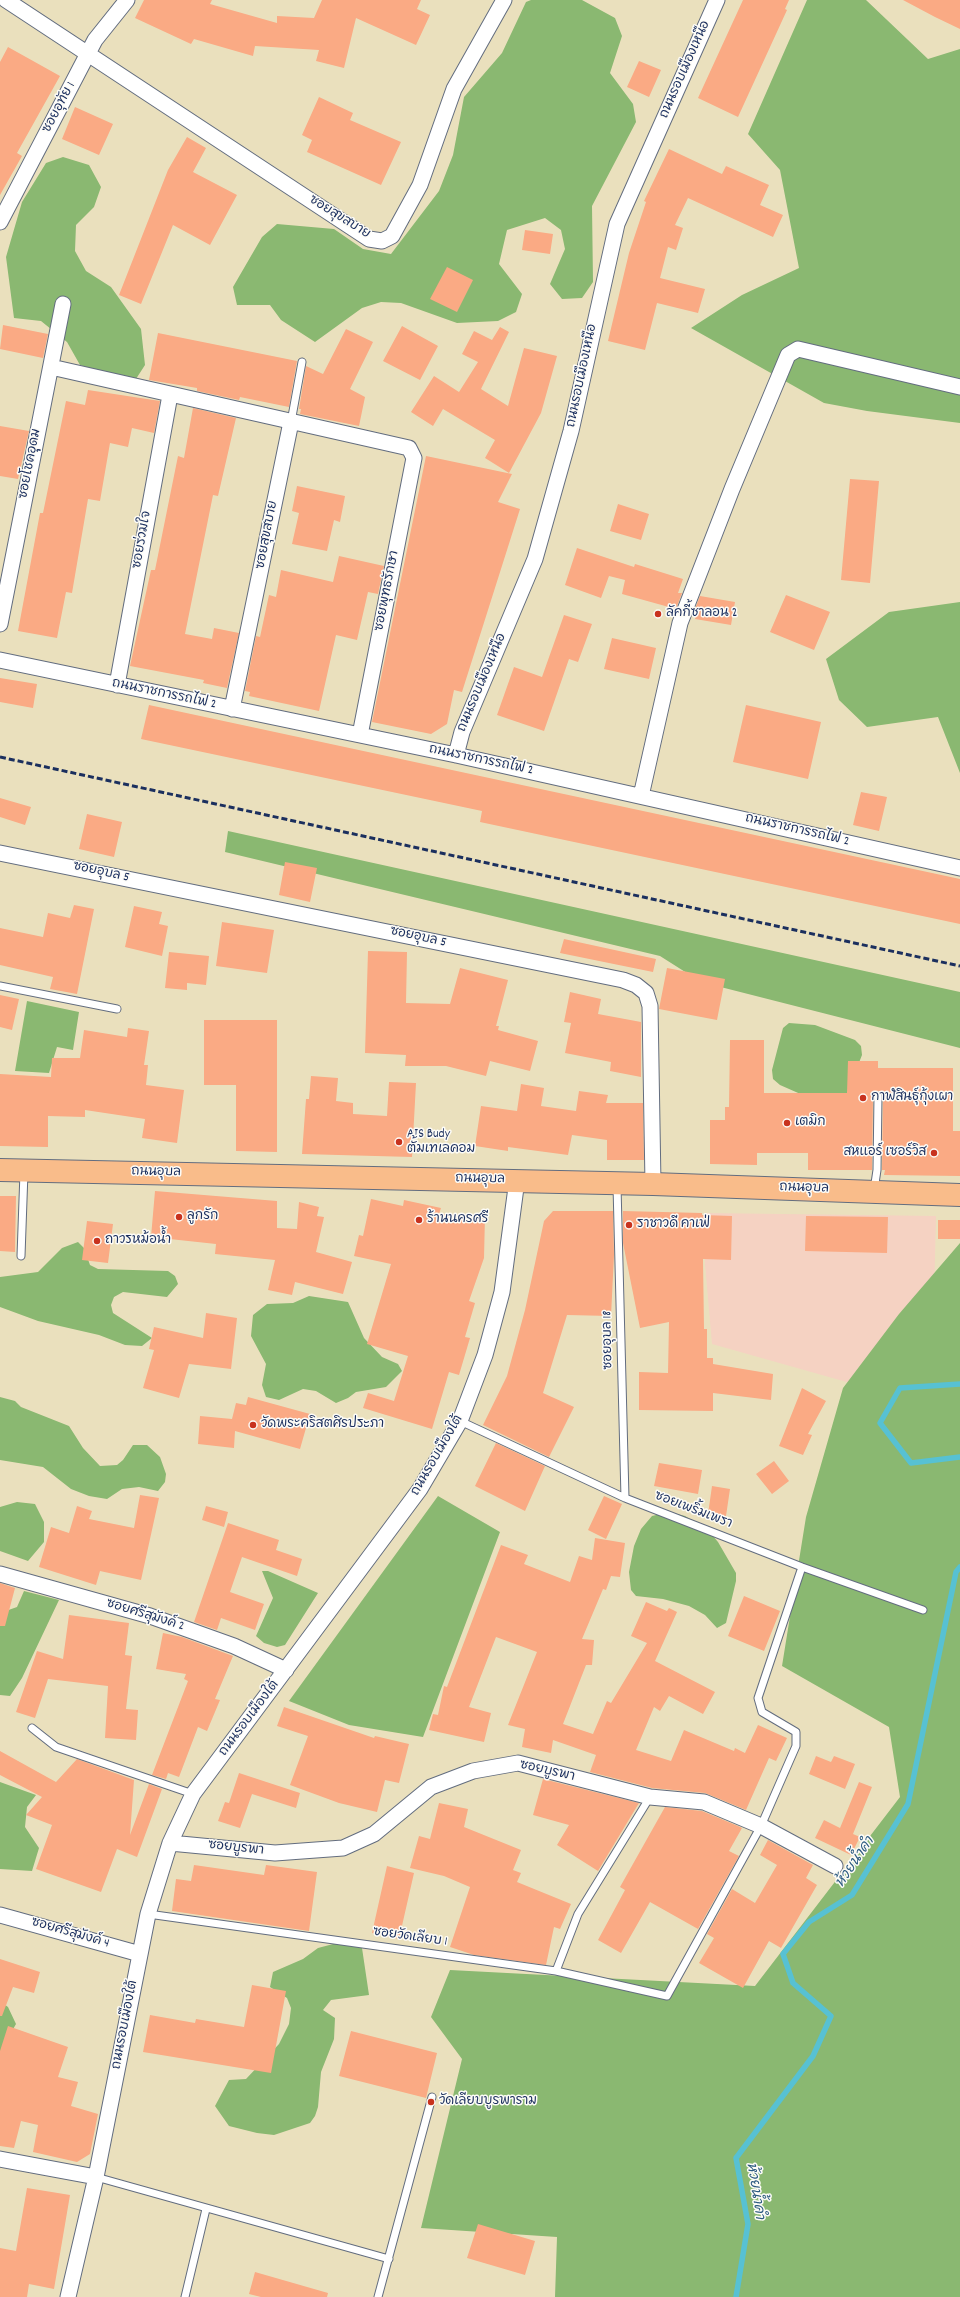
<!DOCTYPE html>
<html>
<head>
<meta charset="utf-8">
<style>
	body { margin:0 }
	canvas { display:block; background:#eae0bd }
</style>
</head>
<body>
<canvas width="960" height="2297"></canvas>
<script>
const ctx = document.querySelector('canvas').getContext('2d');
ctx.lineJoin = 'round';
function fill(path, color) { ctx.fillStyle = color; ctx.fill(path, 'evenodd'); }
const toPath = rows => new Path2D(rows.map(r => 'M' + r).join(''));
function strokePath(path, color, width, dash) { ctx.strokeStyle = color; ctx.lineWidth = width; ctx.lineCap = dash ? 'butt' : 'round'; ctx.setLineDash(dash || []); ctx.stroke(path); }
function write(font, color, halo, rows, align = 'center') {
  ctx.font = font + ' Dekko,"Playpen Sans Thai",sans-serif'; ctx.lineWidth = 3; ctx.setLineDash([]); ctx.textBaseline = 'middle'; ctx.strokeStyle = halo; ctx.fillStyle = color; for (const [text, x, y, turn = 0] of rows) {
    ctx.save(); ctx.translate(x, y); ctx.rotate((+turn || 0) * Math.PI / 180); ctx.textAlign = isNaN(turn) ? turn : align; if (halo) ctx.strokeText(text, 0, 0); ctx.fillText(text, 0, 0); ctx.restore();
  }
}
fill(toPath([
	[705,1213,936,1216,934,1299,875,1390,712,1344,705,1264]
]), '#f5d2c2');
fill(toPath([
	[531,0,582,0,615,18,622,36,610,73,633,104,636,122,592,206,593,282,582,298,562,299,550,284,565,249,561,230,545,218,507,230,499,264,522,294,516,312,498,321,457,323,401,303,381,302,362,308,315,342,281,320,270,305,237,305,233,287,262,237,277,224,334,229,363,249,391,254,439,191,453,155,464,97,502,53,526,2],
	[807,0,866,0,928,59,960,49,960,423,867,411,824,403,691,328,742,295,799,268,780,170,748,134],
	[63,157,89,165,101,187,94,207,76,225,75,251,86,271,111,287,141,329,145,365,134,382,80,365,67,342,41,321,14,318,6,257,22,202,46,163],
	[960,602,960,773,938,717,867,727,839,700,826,659,889,612],
	[228,831,960,992,960,1048,701,982,660,956,225,852],
	[27,1001,79,1012,73,1050,57,1047,49,1073,15,1071],
	[789,1023,815,1025,855,1040,861,1046,862,1055,847,1093,831,1099,805,1096,780,1085,773,1079,772,1070,783,1028],
	[78,1242,84,1248,90,1265,98,1269,168,1271,175,1276,178,1284,167,1297,123,1292,114,1297,111,1305,113,1313,152,1338,142,1346,125,1345,99,1335,38,1321,0,1307,0,1277,38,1272,62,1248],
	[960,1243,960,2297,555,2297,557,2237,421,2228,462,2059,431,2017,450,1970,755,1986,900,1797,889,1727,782,1666,806,1517,843,1388,899,1314],
	[309,1296,348,1302,364,1338,382,1357,398,1364,402,1371,386,1387,356,1392,348,1398,336,1403,316,1391,303,1389,279,1400,266,1397,262,1385,266,1364,251,1336,253,1315,267,1304,293,1303],
	[0,1397,15,1401,21,1407,69,1426,83,1448,100,1466,117,1465,123,1460,133,1445,147,1445,160,1457,166,1474,165,1482,158,1491,139,1487,122,1489,107,1499,89,1496,71,1489,43,1467,0,1460],
	[438,1496,500,1532,423,1737,349,1725,289,1701],
	[17,1502,35,1504,44,1522,44,1542,28,1561,0,1551,0,1507],
	[669,1512,685,1516,707,1529,718,1542,736,1573,736,1581,726,1623,717,1628,705,1615,689,1606,663,1599,636,1596,631,1590,629,1572,634,1546,641,1529,652,1516],
	[262,1571,268,1571,318,1593,285,1645,277,1647,264,1643,256,1636,273,1598],
	[24,1591,59,1600,22,1678,10,1696,0,1695,0,1613,17,1607],
	[0,1782,36,1795,27,1807,25,1827,39,1848,32,1871,0,1869],
	[337,1943,362,1948,369,1995,331,2000,323,2010,335,2018,334,2039,321,2072,318,2107,315,2116,310,2123,274,2135,257,2133,229,2126,215,2106,229,2080,246,2079,279,2044,289,2024,291,2008,287,1998,270,1987,273,1972,303,1959,318,1948],
	[0,2001,8,2007,16,2024,8,2038,0,2061]
]), '#8ab871');
strokePath(toPath([
	[960,1384,900,1388,880,1423,911,1463,960,1457],
	[736,2297,748,2224,736,2158,813,2056,831,2016,793,1983,783,1954,809,1922,852,1895,908,1804,956,1572,960,1567]
]), '#57c1d3', 5.5);
fill(toPath([
	[144,0,212,0,210,4,277,23,277,16,314,18,322,0,421,0,417,9,430,15,416,45,356,18,344,68,316,61,319,50,255,46,253,56,194,39,191,44,135,18],
	[743,0,789,0,785,9,787,10,738,117,698,98],
	[903,0,960,0,960,29,935,17],
	[8,47,60,76,17,153,22,156,0,195,0,62],
	[639,61,661,70,649,97,627,87],
	[319,97,353,113,350,120,401,142,381,185,307,152,312,140,302,135],
	[75,107,113,124,99,155,62,139],
	[187,137,206,148,193,172,237,195,210,245,173,225,141,304,119,295,168,170],
	[669,149,722,174,726,166,769,185,760,205,783,215,773,237,688,198,675,225,683,228,676,250,668,247,660,278,705,289,698,313,657,303,645,350,608,341,629,253,646,202,644,201],
	[525,230,553,234,550,254,522,250],
	[447,267,473,280,457,312,430,299],
	[3,325,48,334,43,358,0,349],
	[402,326,438,346,420,380,383,361],
	[500,327,509,332,481,389,508,406,524,348,557,356,541,413,509,473,485,458,495,440,443,409,433,426,411,412,434,376,459,392,478,362,462,354,474,331,492,340],
	[346,329,373,342,350,389,365,397,359,426,300,414,301,409,299,409,306,366,323,374],
	[158,333,297,361,289,407,240,397,239,400,197,391,197,388,149,380],
	[88,390,160,401,154,433,132,428,128,447,110,443,100,501,88,499,72,593,66,592,57,638,18,631,40,513,43,513,66,401,85,405],
	[193,408,236,418,218,496,213,495,185,634,212,639,214,628,239,633,227,688,203,683,204,680,130,666,151,570,155,570,178,456,184,458],
	[0,426,29,431,18,479,0,476],
	[426,456,512,474,498,502,520,509,462,692,454,690,447,724,431,734,372,722],
	[850,479,879,481,870,583,841,580],
	[297,486,345,496,340,522,334,520,327,551,292,544,299,513,292,511],
	[618,504,649,514,641,540,610,531],
	[577,548,634,567,635,564,683,579,678,593,682,593,676,609,622,594,625,580,609,576,601,598,565,585],
	[339,556,384,566,378,594,368,592,357,640,336,635,319,711,249,696,250,692,245,691,256,636,260,637,269,595,276,597,281,570,333,582],
	[786,595,830,612,814,650,770,632],
	[700,596,735,602,731,625,695,619,696,615,693,614],
	[564,615,592,624,578,662,569,659,544,731,497,715,514,667,542,677],
	[612,638,656,648,649,679,604,669],
	[0,678,37,684,33,708,0,702],
	[149,705,960,879,960,924,480,822,482,811,141,739],
	[746,705,821,722,808,779,733,762],
	[861,792,887,797,879,831,853,825],
	[0,798,31,807,25,825,0,817],
	[87,814,122,822,114,857,79,849],
	[285,862,317,868,310,902,279,895],
	[74,905,94,909,77,994,50,989,53,977,0,965,0,928,43,937,48,913,70,918],
	[134,906,162,912,159,924,168,926,162,956,125,947],
	[222,922,274,930,267,973,216,966],
	[564,939,656,959,653,972,560,953],
	[368,951,407,952,406,1003,450,1004,460,968,508,980,496,1026,499,1026,498,1030,538,1041,530,1071,490,1061,486,1076,446,1066,405,1066,406,1055,365,1053],
	[169,952,209,956,206,985,187,983,187,990,165,988],
	[667,968,725,979,717,1020,659,1009],
	[570,992,601,999,598,1014,641,1022,641,1077,610,1071,611,1062,565,1053,571,1023,564,1022],
	[0,995,19,999,12,1030,0,1027],
	[204,1020,277,1020,277,1152,236,1151,236,1085,204,1085],
	[128,1028,149,1031,144,1065,148,1065,146,1085,184,1090,177,1143,142,1138,145,1119,85,1110,85,1117,48,1116,48,1147,0,1146,0,1074,51,1077,52,1058,80,1058,84,1030,127,1037],
	[730,1040,764,1040,764,1093,847,1093,848,1061,878,1061,878,1068,953,1068,953,1131,960,1131,960,1176,884,1175,885,1170,882,1170,883,1096,878,1091,873,1096,872,1170,808,1170,808,1153,757,1153,757,1165,710,1164,710,1120,725,1120,725,1107,729,1107],
	[311,1076,338,1078,336,1101,353,1103,353,1114,387,1116,389,1082,416,1083,412,1157,302,1154,306,1099,309,1099],
	[521,1084,544,1088,541,1106,576,1111,579,1091,608,1095,606,1103,643,1103,644,1160,607,1160,607,1140,572,1135,568,1155,508,1147,508,1151,475,1146,481,1106,517,1111],
	[155,1191,277,1201,277,1228,297,1229,299,1202,319,1207,317,1216,324,1217,316,1252,352,1262,343,1294,295,1282,292,1295,268,1290,275,1260,215,1254,216,1244,151,1237],
	[0,1196,16,1196,15,1252,0,1251],
	[371,1199,403,1206,404,1200,441,1208,439,1214,485,1215,484,1258,469,1301,475,1303,465,1337,470,1338,459,1375,449,1372,432,1429,363,1408,368,1393,394,1401,408,1356,367,1344,391,1264,354,1256,359,1235,363,1236],
	[553,1211,613,1211,614,1255,611,1316,567,1315,543,1393,574,1407,549,1457,483,1425,507,1376,525,1310,544,1221],
	[623,1211,702,1213,702,1215,732,1216,731,1260,703,1259,704,1329,707,1329,707,1358,713,1358,713,1364,773,1374,771,1400,713,1393,713,1411,639,1410,639,1372,668,1373,669,1322,640,1328,623,1243],
	[806,1216,888,1217,887,1253,805,1251],
	[938,1220,960,1220,960,1239,938,1239],
	[87,1221,113,1224,108,1263,82,1260],
	[206,1313,237,1318,231,1369,189,1364,179,1398,143,1388,154,1350,149,1349,154,1327,203,1338],
	[802,1388,826,1401,808,1434,812,1435,803,1455,779,1446],
	[248,1397,310,1414,300,1449,235,1431,234,1448,198,1444,200,1416,232,1419,236,1403,246,1405],
	[496,1443,545,1466,525,1511,475,1486],
	[774,1461,789,1481,772,1494,756,1474],
	[659,1463,702,1470,698,1494,654,1486],
	[712,1486,730,1489,726,1516,708,1514],
	[140,1495,159,1498,141,1580,100,1571,96,1585,39,1567,51,1527,69,1533,77,1506,92,1511,89,1519,134,1528],
	[604,1496,622,1504,606,1539,588,1530],
	[206,1506,228,1512,224,1527,202,1520],
	[228,1523,279,1540,276,1550,302,1559,297,1576,242,1557,230,1592,264,1604,255,1630,221,1618,217,1630,194,1622],
	[595,1538,625,1543,620,1577,611,1576,606,1590,603,1589,582,1639,594,1640,592,1665,586,1665,563,1724,593,1734,607,1701,611,1703,647,1643,631,1636,646,1602,667,1611,669,1608,677,1612,655,1661,715,1692,703,1714,669,1696,660,1711,654,1707,636,1750,671,1761,684,1730,734,1751,735,1748,745,1753,758,1725,787,1738,776,1761,769,1758,746,1810,705,1793,652,1788,590,1772,596,1755,553,1740,551,1753,522,1747,525,1729,508,1725,537,1652,496,1637,469,1707,491,1713,484,1742,429,1730,433,1714,438,1715,444,1686,447,1687,501,1545,528,1555,524,1564,570,1582,579,1556,592,1560],
	[0,1583,15,1588,5,1626,0,1626],
	[744,1596,780,1611,764,1651,728,1636],
	[69,1615,129,1623,125,1655,132,1656,126,1709,138,1710,136,1740,105,1738,108,1686,48,1679,35,1718,16,1712,37,1651,63,1659],
	[163,1633,182,1637,233,1656,215,1699,220,1700,207,1731,198,1727,179,1777,168,1773,166,1779,152,1775,188,1681,184,1679,186,1674,156,1669],
	[284,1707,374,1738,375,1736,409,1744,399,1783,385,1780,377,1812,339,1803,290,1785,308,1736,277,1726],
	[0,1751,56,1782,77,1759,134,1780,130,1835,149,1784,162,1789,137,1857,117,1849,101,1892,36,1869,52,1825,26,1815,42,1797,0,1775],
	[816,1756,831,1762,834,1756,855,1764,845,1789,809,1774],
	[239,1773,300,1793,296,1808,252,1794,240,1828,218,1821,225,1802,229,1803],
	[543,1779,639,1803,598,1871,557,1845,569,1825,533,1815],
	[859,1782,872,1787,853,1834,860,1837,851,1855,815,1838,824,1820,840,1828],
	[439,1803,468,1809,464,1827,521,1850,513,1870,521,1873,517,1882,571,1904,560,1929,554,1927,546,1965,474,1955,450,1947,470,1887,444,1876,410,1868,419,1836,430,1839],
	[665,1807,702,1811,738,1826,742,1828,729,1851,739,1856,698,1929,650,1902,621,1953,598,1940,625,1890,620,1887],
	[768,1840,813,1865,806,1878,817,1885,781,1948,769,1941,743,1988,699,1963,714,1938,707,1934,732,1889,755,1903,777,1865,760,1855],
	[194,1865,264,1875,266,1865,317,1872,309,1931,172,1911,176,1879,191,1881],
	[387,1866,414,1873,399,1939,372,1933],
	[0,1959,40,1972,34,1993,13,1987,2,2016,0,2016],
	[252,1985,286,1991,271,2073,143,2052,150,2015,195,2023,196,2019,244,2027],
	[8,2026,68,2047,58,2077,78,2082,71,2106,98,2114,90,2154,77,2162,33,2152,38,2125,21,2121,14,2148,0,2146,0,2051],
	[351,2031,437,2053,426,2098,339,2076],
	[27,2188,70,2195,54,2289,29,2284,27,2297,0,2297,0,2248,16,2251],
	[478,2224,535,2241,525,2275,467,2258],
	[255,2272,328,2293,327,2297,261,2297,249,2294]
]), '#faaa84');
const lane = toPath([
	[291,422,302,362],
	[0,986,117,1009],
	[617,1186,625,1498],
	[874,1190,877,1170,878,1096],
	[21,1256,24,1172],
	[460,1421,625,1498,802,1567,923,1610],
	[32,1728,56,1747,193,1794],
	[148,1914,556,1971,667,1996,761,1826,796,1746,796,1732,762,1712,758,1698,802,1567],
	[556,1971,578,1914,650,1797],
	[96,2177,389,2259],
	[185,2297,206,2209],
	[378,2297,432,2097]
]);
const street = toPath([
	[6,0,369,239,382,241,392,236,420,185,454,89,504,0],
	[0,222,95,40,127,0],
	[51,367,409,448,414,458,360,735],
	[0,624,63,304],
	[0,660,456,755,960,868],
	[117,685,170,395],
	[232,709,291,422],
	[456,755,462,732,535,559,571,431,617,224,717,0],
	[641,796,680,623,732,489,788,355,798,349,960,387],
	[0,853,623,980,636,985,646,993,650,1006,653,1184],
	[0,1574,150,1616,234,1646,286,1670],
	[170,1843,275,1853,343,1848,374,1834,431,1787,473,1771,518,1763,650,1797,704,1802,761,1826,835,1866],
	[0,1915,140,1954],
	[0,2159,96,2177],
	[68,2297,96,2177,148,1914,170,1843,193,1794,420,1489,460,1421,485,1355,502,1292,517,1180]
]);
const primary = toPath([
	[0,1170,653,1184,960,1195]
]);
strokePath(lane, '#636d7f', 9);
strokePath(street, '#636d7f', 17);
strokePath(primary, '#636d7f', 24);
strokePath(lane, '#fff', 7);
strokePath(street, '#fff', 15);
strokePath(primary, '#f9bc8a', 22);
strokePath(toPath([
	[0,757,960,966]
]), '#1b2f5e', 3, [6, 3]);
for (const [x, y, r, color] of [
	[658,614,4,"#c8321e"],
	[863,1098,4,"#c8321e"],
	[787,1123,4,"#c8321e"],
	[399,1142,4,"#c8321e"],
	[934,1153,4,"#c8321e"],
	[179,1217,4,"#c8321e"],
	[419,1220,4,"#c8321e"],
	[629,1225,4,"#c8321e"],
	[97,1241,4,"#c8321e"],
	[253,1425,4,"#c8321e"],
	[431,2102,4,"#c8321e"]
]) { const dot = new Path2D(); dot.arc(x, y, r, 0, 2 * Math.PI); ctx.fillStyle = color; ctx.fill(dot); strokePath(dot, '#fdfcf7', 1.5); }
write('13px', '#1b2f5e', '#fdfcf7', [
	["ถนนรอบเมืองเหนือ",686,70,-66],
	["ซอยอุทัย 1",60,108,-62],
	["ซอยสุขสบาย",339,218,32],
	["ถนนรอบเมืองเหนือ",583,376,-78],
	["ซอยโชคอุุดม",31,464,-79],
	["ซอยสุขสบาย",268,535,-79],
	["ซอยร่วมใจ",143,540,-80],
	["ซอยพุทธรักษา",388,591,-79],
	["ถนนรอบเมืองเหนือ",483,683,-67],
	["ถนนราชการรถไฟ 2",164,695,12],
	["ถนนราชการรถไฟ 2",481,761,12],
	["ถนนราชการรถไฟ 2",797,831,13],
	["ซอยอุบล 5",101,873,12],
	["ซอยอุบล 5",418,938,12],
	["ถนนอุบล",156,1173,1],
	["ถนนอุบล",480,1180,1],
	["ถนนอุบล",804,1189,2],
	["ซอยอุบล 18",609,1340,-91],
	["ถนนรอบเมืองใต้",438,1456,-60],
	["ซอยเพริ้มเพรา",693,1511,21],
	["ซอยศรีสุมังค์ 2",145,1616,17],
	["ถนนรอบเมืองใต้",250,1719,-53],
	["ซอยบูรพา",547,1772,13],
	["ซอยบูรพา",236,1849,6],
	["ซอยศรีสุมังค์ 4",70,1934,16],
	["ซอยวัดเลียบ 1",410,1938,8],
	["ถนนรอบเมืองใต้",126,2025,-79]
]);
write('13px', '#1b2f5e', '#fdfcf7', [
	["ลัคกี้ซาลอน 2",666,614],
	["กาฬสินธุ์กุ้งเผา",871,1098],
	["เตมิก",795,1123],
	["AIS Budy",407,1135],
	["ตั้มเทเลคอม",407,1150],
	["สหแอร์ เซอร์วิส",926,1153,"right"],
	["ลูกรัก",187,1217],
	["ร้านนครศรี",427,1220],
	["ราชาวดี คาเฟ่",637,1225],
	["ถาวรหม้อน้ำ",105,1241],
	["วัดพระคริสตศิรประภา",261,1425],
	["วัดเลียบบูรพาราม",439,2102]
], 'left');
write('italic 14px', '#2d5b81', '#fdfcf7', [
	["ห้วยน้ำคำ",856,1863,-56],
	["ห้วยน้ำคำ",754,2191,81]
]);
</script>
</body>
</html>
